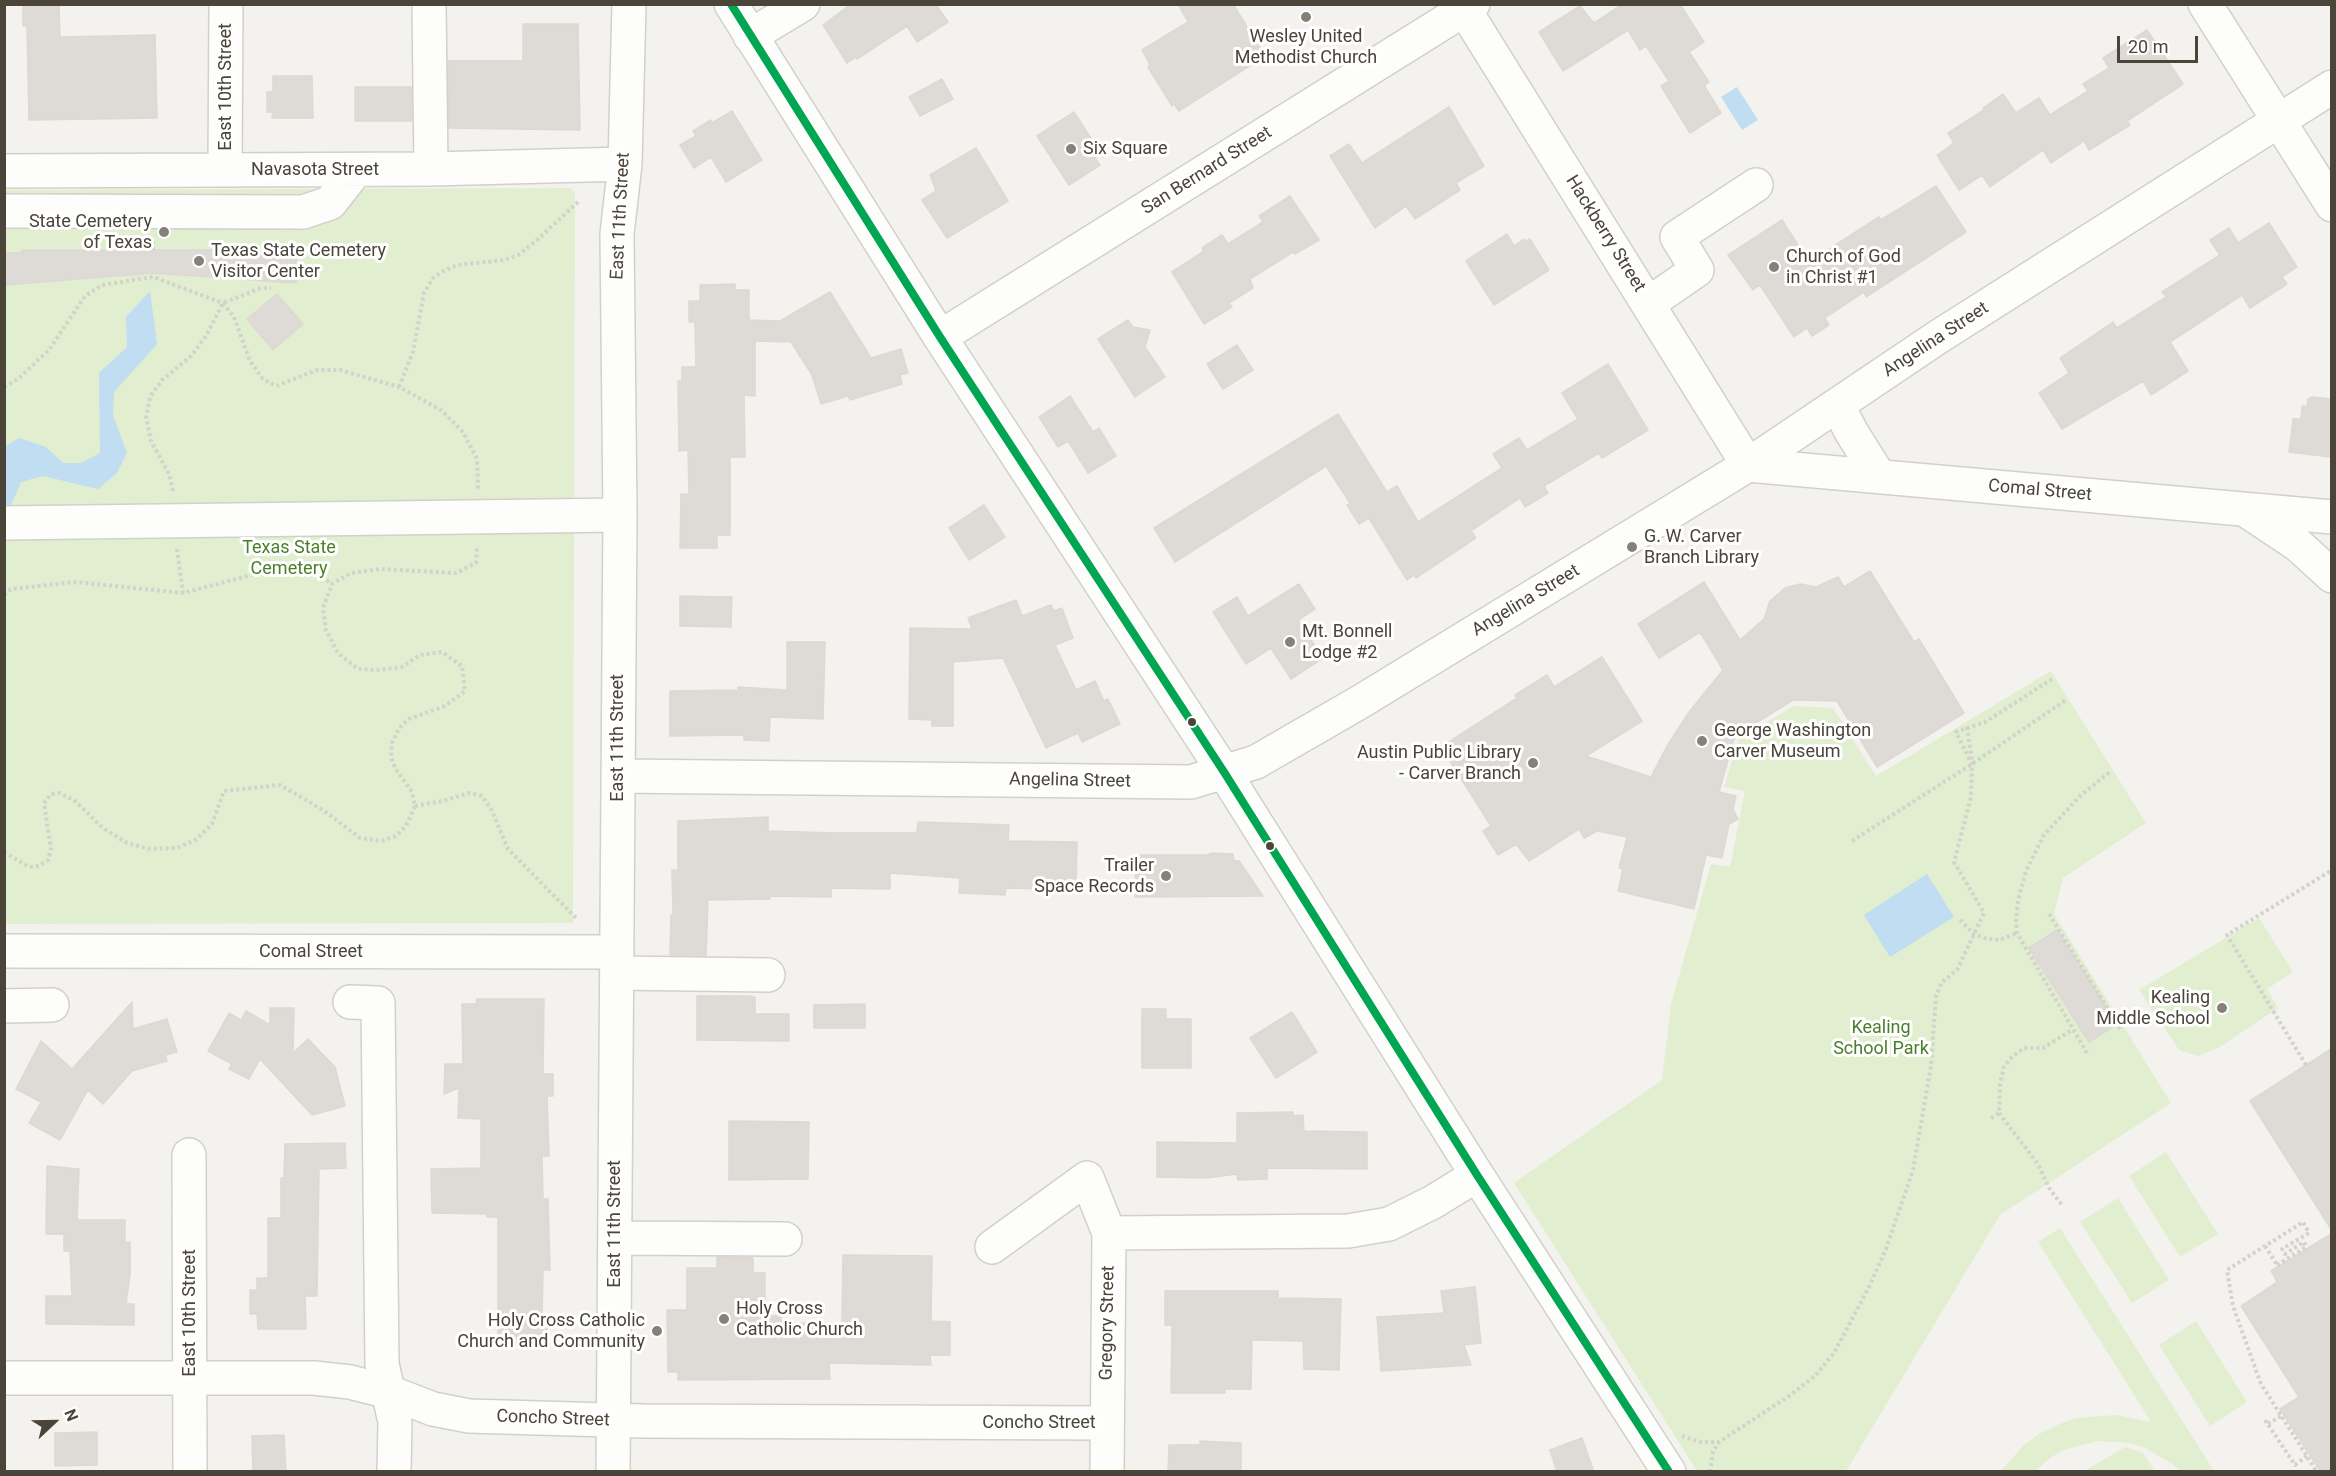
<!DOCTYPE html>
<html>
<head>
<meta charset="utf-8">
<style>
	body { margin:0 }
	#map { position:relative; width:2336px; height:1476px; overflow:hidden; background:#f4f2ee; font-family:Roboto,sans-serif }
	canvas { display:block }
	.frame { position:absolute; inset:0; border:6px solid #4b4439; pointer-events:none }
	.north { position:absolute; left:24px; top:1392px; width:60px; height:60px; -webkit-text-stroke:4px #fff; paint-order:stroke; rotate:68deg; font-size:16px; font-weight:700; line-height:24px; text-align:center; color:#4b4439 }
	.north::after { content:''; display:block; margin:auto; width:21px; height:27px; background:#4b4439; clip-path:polygon(50% 0,100% 100%,50% 72%,0 100%) }
	.scale { position:absolute; left:2117px; top:36px; width:81px; height:27px; box-sizing:border-box; border:3px solid #4b4439; border-top:0; padding-left:8px; font-size:18px; line-height:21px; white-space:nowrap; color:#4b4439; -webkit-text-stroke:4px #fff; paint-order:stroke }
</style>
</head>
<body>
<div id="map">
<canvas width="2336" height="1476"></canvas>
<div class="frame"></div>
<div class="north">N</div>
<div class="scale">20 m</div>
</div>
<script>
const ctx = document.querySelector('canvas').getContext('2d');
ctx.lineJoin = 'round';
function fill(path, color) { ctx.fillStyle = color; ctx.fill(path, 'evenodd'); }
const toPath = rows => new Path2D(rows.map(r => 'M' + r).join(''));
function strokePath(path, color, width, dash) { ctx.strokeStyle = color; ctx.lineWidth = width; ctx.lineCap = dash ? 'butt' : 'round'; ctx.setLineDash(dash || []); ctx.stroke(path); }
function write(font, color, halo, rows, align = 'center') {
  ctx.font = font + ' Roboto,sans-serif'; ctx.lineWidth = 6; ctx.setLineDash([]); ctx.textBaseline = 'middle'; ctx.strokeStyle = halo; ctx.fillStyle = color; for (const [text, x, y, turn = 0] of rows) {
    ctx.save(); ctx.translate(x, y); ctx.rotate((+turn || 0) * Math.PI / 180); ctx.textAlign = isNaN(turn) ? turn : align; if (halo) ctx.strokeText(text, 0, 0); ctx.fillText(text, 0, 0); ctx.restore();
  }
}
fill(toPath([
	[571,188,575,194,573,923,5,924,4,190],
	[2051,671,2146,823,2063,878,2054,914,2171,1103,2000,1215,1848,1468,1842,1472,1697,1471,1514,1183,1662,1080,1671,1004,1711,864,1730,867,1745,791,1724,787,1739,738,1794,706,1833,708,1876,776],
	[2259,918,2293,972,2267,989,2278,1008,2220,1047,2198,1056,2179,1050,2139,990],
	[2166,1152,2218,1234,2180,1257,2129,1176],
	[2118,1198,2169,1280,2132,1303,2080,1222],
	[2060,1228,2214,1471,2180,1471,2172,1464,2145,1448,2130,1443,2098,1441,2067,1449,2053,1456,2035,1471,2001,1471,2023,1446,2039,1434,2057,1425,2076,1418,2116,1415,2151,1422,2038,1242],
	[2196,1321,2247,1402,2210,1426,2159,1345],
	[2125,1447,2142,1452,2155,1471,2084,1471]
]), '#e1eecf');
fill(toPath([
	[1737,87,1758,120,1742,130,1721,97],
	[150,291,157,344,114,392,113,416,127,453,117,473,98,489,43,476,21,482,11,505,5,507,4,447,19,438,46,447,63,463,81,463,100,453,99,373,127,347,126,317],
	[1927,874,1954,917,1890,957,1864,915]
]), '#c0ddf1');
const building = toPath([
	[23,4,59,4,60,37,155,35,157,118,29,120,27,26,23,26,23,4],
	[851,4,940,4,937,6,948,22,917,42,907,26,857,59,856,57,847,63,823,25,851,4],
	[1178,4,1233,4,1265,56,1179,111,1174,104,1172,106,1148,67,1150,65,1142,50,1188,22,1178,4],
	[1623,4,1680,4,1704,42,1689,52,1709,82,1704,85,1721,113,1690,133,1661,86,1669,81,1646,46,1640,50,1628,30,1563,71,1539,32,1580,6,1594,23,1623,4],
	[523,24,578,24,580,130,449,128,448,61,523,61,523,24],
	[2147,30,2183,84,2127,121,2130,125,2089,150,2084,141,2051,163,2043,150,1990,187,1982,175,1959,190,1937,155,1954,143,1948,133,1984,110,1983,108,2003,94,2016,113,2039,98,2050,115,2088,91,2083,84,2109,68,2103,58,2147,30],
	[273,76,312,76,313,118,272,118,273,112,267,112,267,92,273,92,273,76],
	[942,79,953,99,920,116,909,97,942,79],
	[355,87,411,87,412,121,355,121,355,87],
	[1449,107,1484,166,1456,183,1460,190,1415,219,1406,206,1375,228,1330,156,1349,144,1362,163,1449,107],
	[732,111,762,160,726,182,711,157,694,168,680,145,696,136,693,131,711,120,712,123,732,111],
	[1074,112,1101,154,1095,158,1100,165,1069,185,1037,136,1074,112],
	[976,148,1008,201,947,238,922,200,936,191,930,175,976,148],
	[1936,186,1966,232,1866,297,1864,292,1825,318,1829,325,1812,336,1807,328,1794,337,1760,285,1753,290,1728,255,1782,220,1809,262,1879,217,1881,220,1936,186],
	[1290,196,1319,240,1295,254,1293,252,1250,279,1253,288,1229,303,1232,307,1204,324,1172,272,1204,251,1202,248,1222,235,1228,244,1263,222,1259,216,1290,196],
	[2269,223,2297,267,2282,277,2287,284,2250,308,2242,295,2170,342,2188,371,2151,395,2143,381,2062,429,2039,393,2069,373,2060,358,2113,322,2117,328,2166,297,2162,292,2220,255,2210,240,2229,228,2238,243,2269,223],
	[1507,234,1514,246,1524,239,1526,241,1530,239,1549,270,1494,305,1466,261,1507,234],
	[22,250,296,250,296,283,153,273,4,285,4,253,22,253,22,250],
	[735,284,735,290,749,290,749,320,780,321,830,292,871,358,901,349,908,373,900,375,902,384,850,400,848,396,821,404,812,375,791,342,755,341,755,396,744,395,745,457,730,457,730,535,717,535,717,548,680,548,681,494,689,494,688,450,679,451,678,381,682,381,682,367,696,367,695,322,689,322,689,301,700,301,700,285,735,284],
	[277,294,303,324,273,350,247,319,277,294],
	[1128,320,1133,327,1150,330,1145,347,1165,377,1135,397,1098,339,1128,320],
	[1237,345,1253,370,1223,389,1207,364,1237,345],
	[1608,364,1648,430,1602,458,1599,453,1544,486,1548,493,1525,507,1520,498,1471,531,1476,538,1416,578,1414,575,1407,580,1369,518,1359,524,1347,505,1350,503,1326,466,1175,562,1154,528,1338,414,1387,492,1397,486,1418,522,1502,468,1493,454,1519,438,1527,450,1578,419,1562,393,1608,364],
	[1070,396,1093,432,1099,428,1116,456,1088,473,1068,441,1058,447,1039,417,1070,396],
	[2312,397,2331,399,2331,457,2289,452,2293,419,2301,419,2302,406,2307,406,2308,399,2312,397],
	[984,505,1005,537,969,560,949,528,984,505],
	[1870,571,1914,642,1919,639,1964,713,1877,767,1837,701,1793,700,1735,736,1719,792,1736,796,1733,809,1738,819,1729,824,1722,858,1706,855,1694,909,1618,891,1623,869,1619,868,1627,837,1597,831,1584,838,1579,829,1529,861,1516,844,1498,855,1483,831,1491,826,1441,747,1517,698,1515,695,1547,675,1554,687,1602,657,1642,721,1586,756,1651,777,1667,746,1689,712,1723,670,1700,632,1659,658,1638,624,1704,582,1740,640,1764,619,1770,601,1785,588,1800,584,1816,587,1838,577,1844,587,1870,571],
	[1299,584,1315,609,1298,620,1323,658,1291,679,1271,648,1246,664,1213,612,1237,597,1248,616,1299,584],
	[680,596,732,597,731,627,680,626,680,596],
	[1016,600,1022,616,1051,605,1054,611,1062,608,1073,638,1055,645,1076,690,1095,681,1104,701,1108,699,1120,724,1082,742,1078,733,1046,748,1003,658,953,662,953,726,932,726,932,720,909,719,910,628,972,629,968,618,1016,600],
	[787,642,825,642,823,719,770,717,769,741,744,740,744,735,670,736,670,691,738,690,738,687,787,690,787,642],
	[768,817,768,831,835,833,917,833,918,822,1009,825,1008,841,1077,842,1076,885,1046,884,1046,889,1006,888,1005,895,959,893,960,878,890,873,890,889,831,888,831,897,770,896,770,899,708,900,706,955,670,955,671,915,673,915,672,870,678,870,678,821,768,817],
	[1210,853,1233,854,1234,861,1239,861,1263,896,1135,897,1136,855,1209,855,1210,853],
	[2057,930,2117,1024,2089,1042,2029,948,2057,930],
	[697,996,750,996,755,998,755,1014,789,1014,789,1041,697,1040,697,996],
	[477,999,544,999,543,1074,553,1074,553,1096,547,1096,549,1156,542,1156,543,1199,548,1199,550,1270,543,1270,542,1322,547,1323,547,1346,498,1345,498,1217,487,1217,487,1214,432,1213,431,1169,481,1168,481,1119,458,1118,459,1088,444,1094,445,1064,463,1064,462,1004,476,1004,477,999],
	[132,1002,133,1029,167,1019,177,1052,165,1055,167,1061,132,1071,103,1104,88,1090,60,1140,29,1123,41,1102,16,1089,41,1041,72,1069,132,1002],
	[865,1004,865,1028,814,1028,814,1005,865,1004],
	[270,1008,294,1008,293,1053,308,1039,335,1067,345,1106,312,1115,260,1059,249,1079,229,1069,232,1064,208,1051,229,1013,241,1020,246,1011,270,1025,270,1008],
	[1142,1009,1166,1009,1166,1019,1191,1019,1191,1068,1142,1068,1142,1009],
	[1292,1012,1317,1052,1276,1078,1250,1038,1292,1012],
	[2331,1049,2331,1229,2250,1101,2331,1049],
	[1293,1112,1293,1116,1303,1115,1304,1131,1367,1132,1367,1169,1267,1168,1267,1179,1238,1180,1237,1174,1206,1178,1157,1177,1157,1142,1237,1143,1237,1113,1293,1112],
	[729,1121,809,1122,808,1179,729,1180,729,1121],
	[345,1143,346,1168,319,1169,317,1296,305,1296,306,1329,258,1329,257,1314,250,1314,250,1290,257,1290,257,1278,268,1278,268,1218,281,1218,281,1178,284,1178,285,1144,345,1143],
	[47,1166,79,1169,77,1220,125,1220,125,1243,130,1242,130,1274,126,1304,134,1304,134,1325,46,1324,46,1296,72,1296,70,1251,64,1251,64,1234,46,1234,47,1166],
	[2331,1234,2331,1472,2321,1472,2280,1409,2299,1397,2241,1306,2277,1282,2271,1271,2331,1234],
	[843,1255,932,1256,931,1321,950,1322,950,1355,930,1355,931,1365,829,1363,830,1379,678,1380,678,1372,668,1372,667,1310,687,1310,687,1268,717,1268,717,1257,753,1258,753,1273,765,1273,765,1316,781,1315,781,1323,842,1323,843,1255],
	[1475,1287,1481,1343,1464,1345,1471,1365,1381,1371,1377,1317,1444,1313,1441,1291,1475,1287],
	[1165,1291,1278,1291,1278,1298,1341,1299,1339,1370,1304,1369,1303,1341,1252,1340,1251,1389,1225,1389,1225,1393,1171,1393,1172,1325,1165,1325,1165,1291],
	[97,1432,97,1465,55,1466,55,1433,97,1432],
	[284,1435,286,1472,253,1472,252,1436,284,1435],
	[1582,1438,1594,1472,1557,1472,1550,1450,1582,1438],
	[1200,1441,1241,1443,1241,1472,1168,1472,1169,1445,1200,1445,1200,1441]
]);
fill(building, '#dedbd6');
strokePath(building, '#dcd9d4', 1.5);
const minor = toPath([
	[429,4,431,169],
	[731,4,940,337,1224,772,1477,1175,1669,1472],
	[1461,4,1748,465],
	[2205,4,2332,205],
	[750,36,803,4],
	[225,170,226,4],
	[4,171,431,169,625,164],
	[4,211,303,212,330,203,356,170],
	[1648,304,1697,270,1677,237,1756,185],
	[940,337,1473,4],
	[1837,405,1852,433,1879,476],
	[1748,465,2332,517],
	[2247,511,2298,545,2332,576],
	[4,523,620,515],
	[618,776,1191,782,1256,762,1360,702,1748,465,1938,337,2332,87],
	[4,951,617,952],
	[617,973,768,975],
	[350,1002,378,1003,382,1364,395,1422,394,1472],
	[4,1006,52,1005],
	[189,1155,190,1472],
	[1109,1233,1348,1231,1389,1224,1433,1202,1477,1175],
	[615,1238,785,1239],
	[992,1247,1087,1178,1109,1233,1107,1472],
	[4,1378,314,1378,350,1382,389,1392,433,1409,469,1416,643,1421,1106,1423],
	[613,1472,620,515,617,234,625,164,629,4]
]);
strokePath(minor, '#d2d0cb', 36);
strokePath(toPath([
	[153,250,153,241],
	[4,387,18,379,49,350,85,296,102,285,153,277,223,303,234,317,250,361,263,379,276,386,317,370,340,370,399,387,441,410,463,432,477,459,478,489],
	[399,387,413,352,424,293,433,278,443,271,458,265,504,260,518,255,537,240,578,202],
	[173,491,169,474,151,441,146,417,150,397,162,380,191,356,206,336,223,303,261,288,271,288],
	[177,549,183,593],
	[4,595,11,589,75,582,183,593,259,573,319,575,332,584],
	[1967,727,1972,761],
	[415,806,443,801,469,793,482,796,491,809,508,849,576,918],
	[1852,841,1972,764,2066,700],
	[4,852,29,867,39,866,48,860,51,849,44,803,51,794,59,793,74,800,103,828,127,843,150,849,177,848,197,839,212,824,224,791,280,785,323,810,360,838,381,841,396,836,406,826,415,806,412,792,395,768,391,757,392,743,399,728,409,719,445,706,465,691,462,666,442,652,420,655,402,667,378,670,358,669,338,653,326,630,323,608,332,584,351,573,381,569,456,573,476,563,477,547],
	[2049,914,2121,1030],
	[1960,920,1974,934,1984,938,1999,940,2017,933],
	[2087,1053,2017,933,2016,921,2018,900,2026,871,2044,835,2080,796,2111,771],
	[2306,1065,2227,935,2332,870],
	[1999,1113,2038,1164,2049,1188,2062,1205],
	[1991,1118,1999,1113,2000,1084,2004,1067,2011,1058,2024,1048,2043,1048,2072,1030],
	[2265,1246,2278,1266],
	[2277,1265,2306,1247,2304,1242,2285,1254,2282,1249,2309,1233,2303,1222,2227,1270,2233,1306,2261,1384,2317,1472],
	[2265,1420,2295,1465,2307,1456],
	[2268,1424,2281,1416],
	[1682,1436,1700,1442,1718,1442],
	[1710,1472,1713,1452,1719,1442,1789,1396,1815,1376,1834,1353,1869,1287,1886,1249,1913,1170,1931,1066,1936,995,1942,982,1957,970,1984,913,1954,862,1971,797,1972,764,1956,732,1985,722,2052,679]
]), '#d3d2cc', 4, [3, 3]);
strokePath(minor, '#fdfdfc', 33);
strokePath(toPath([
	[731,4,940,337,1224,772,1477,1175,1669,1472]
]), '#00a651', 8);
for (const [x, y, r, color] of [
	[1306,17,6,"#868178"],
	[1071,149,6,"#868178"],
	[164,232,6,"#868178"],
	[199,261,6,"#868178"],
	[1774,267,6,"#868178"],
	[1632,547,6,"#868178"],
	[1290,642,6,"#868178"],
	[1192,722,5,"#4b4439"],
	[1702,741,6,"#868178"],
	[1533,763,6,"#868178"],
	[1270,846,5,"#4b4439"],
	[1166,876,6,"#868178"],
	[2222,1008,6,"#868178"],
	[724,1319,6,"#868178"],
	[657,1331,6,"#868178"]
]) { const dot = new Path2D(); dot.arc(x, y, r, 0, 2 * Math.PI); ctx.fillStyle = color; ctx.fill(dot); strokePath(dot, '#fff', 2); }
write('18px', '#4b4439', '#fff', [
	["Wesley United",1306,37,"center"],
	["Methodist Church",1306,58,"center"],
	["Six Square",1083,149],
	["State Cemetery",152,222,"right"],
	["of Texas",152,243,"right"],
	["Texas State Cemetery",211,251],
	["Visitor Center",211,272],
	["Church of God",1786,257],
	["in Christ #1",1786,278],
	["G. W. Carver",1644,537],
	["Branch Library",1644,558],
	["Mt. Bonnell",1302,632],
	["Lodge #2",1302,653],
	["George Washington",1714,731],
	["Carver Museum",1714,752],
	["Austin Public Library",1521,753,"right"],
	["- Carver Branch",1521,774,"right"],
	["Trailer",1154,866,"right"],
	["Space Records",1154,887,"right"],
	["Kealing",2210,998,"right"],
	["Middle School",2210,1019,"right"],
	["Holy Cross",736,1309],
	["Catholic Church",736,1330],
	["Holy Cross Catholic",645,1321,"right"],
	["Church and Community",645,1342,"right"]
], 'left');
write('18px', '#4b4439', '#fff', [
	["East 10th Street",226,87,-90],
	["Navasota Street",315,170],
	["San Bernard Street",1207,171,-32],
	["East 11th Street",621,216,-87],
	["Hackberry Street",1605,234,58],
	["Angelina Street",1936,340,-33],
	["Comal Street",2040,491,5],
	["Angelina Street",1526,601,-31],
	["East 11th Street",618,738,-90],
	["Angelina Street",1070,781,1],
	["Comal Street",311,952],
	["East 11th Street",615,1224,-90],
	["East 10th Street",190,1313,-90],
	["Gregory Street",1108,1323,-89],
	["Concho Street",553,1419,2],
	["Concho Street",1039,1423]
]);
write('18px', '#4a7f2a', '#fff', [
	["Texas State",289,548],
	["Cemetery",289,569],
	["Kealing",1881,1028],
	["School Park",1881,1049]
]);
</script>
</body>
</html>
